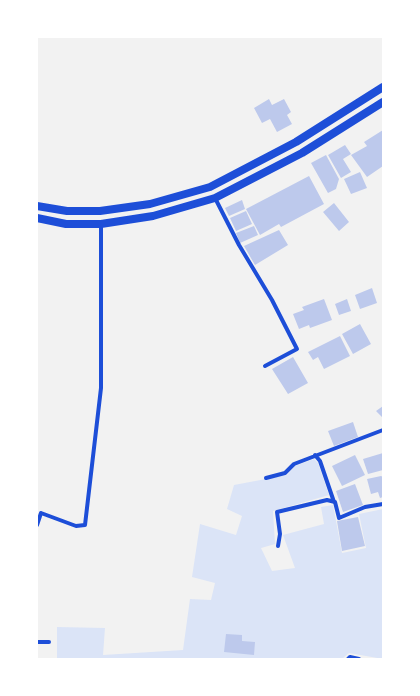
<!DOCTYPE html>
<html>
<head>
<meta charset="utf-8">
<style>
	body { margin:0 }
	#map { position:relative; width:420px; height:696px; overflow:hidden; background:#f2f2f2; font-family:"PT Sans Narrow",sans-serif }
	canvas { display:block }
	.frame { position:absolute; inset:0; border:38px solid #fff; pointer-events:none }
</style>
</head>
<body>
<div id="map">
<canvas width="420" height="696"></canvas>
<div class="frame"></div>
</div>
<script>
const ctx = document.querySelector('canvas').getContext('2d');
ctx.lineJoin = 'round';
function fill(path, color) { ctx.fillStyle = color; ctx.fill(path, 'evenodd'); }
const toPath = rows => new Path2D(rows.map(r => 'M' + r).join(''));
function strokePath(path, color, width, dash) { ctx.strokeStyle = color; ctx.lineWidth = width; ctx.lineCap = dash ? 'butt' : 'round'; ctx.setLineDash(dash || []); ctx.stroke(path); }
fill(toPath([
	[314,459,318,463,329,495,273,511,275,544,261,548,272,571,295,568,283,535,324,524,321,507,333,505,342,553,366,548,359,514,383,509,383,659,349,653,342,659,57,659,57,627,105,628,103,655,183,650,190,599,211,600,215,583,192,577,200,524,236,535,242,516,227,509,234,485,287,475,295,466]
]), '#dbe4f7');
fill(toPath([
	[269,99,272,105,284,99,291,112,287,115,292,124,277,132,270,119,262,123,254,108],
	[383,130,383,166,367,177,351,155,367,146,364,142],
	[345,145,351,154,343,159,351,172,341,178,328,155],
	[326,155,339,179,336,189,328,193,311,163],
	[360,172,367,188,351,194,344,179],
	[309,176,324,204,281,227,279,224,260,235,246,209],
	[242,200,245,209,229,216,225,208],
	[334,203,349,222,339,231,323,212],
	[246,211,252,224,236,231,230,218],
	[254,226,258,235,240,243,236,233],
	[279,230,288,245,255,265,244,246],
	[372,288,377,303,360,309,355,295],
	[324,299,332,320,310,328,309,325,299,329,293,314,304,310,302,307],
	[347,299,351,311,339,315,335,304],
	[360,324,371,344,353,354,342,334],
	[340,336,350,356,324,369,318,357,313,360,308,352],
	[293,357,308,383,288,394,272,369],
	[383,406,383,418,376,411],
	[353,422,358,437,334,446,328,431],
	[383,453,383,470,368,474,363,459],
	[355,455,365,475,342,486,332,466],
	[381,476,383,477,383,497,380,498,378,492,371,494,367,479],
	[355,484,363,505,343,512,336,491],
	[358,517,365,546,342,551,337,521],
	[226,634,242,635,242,641,255,642,254,655,224,652]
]), '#bdc9ec');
strokePath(toPath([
	[215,198,239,245,272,300,297,349,265,366],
	[315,455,320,461,334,502],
	[266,478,285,473,294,464,383,430],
	[37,525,41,513,76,526,85,525,101,388,101,224],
	[278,546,280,534,277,512,327,500,335,502,339,518,365,507,383,504],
	[37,642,49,642],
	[348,659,350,657,359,659]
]), '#1d4ed8', 4);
strokePath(toPath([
	[37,206,67,211,100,211,150,204,210,187,296,142,383,87],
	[37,218,66,224,101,224,153,216,215,198,302,153,383,102]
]), '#1d4ed8', 8);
</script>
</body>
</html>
